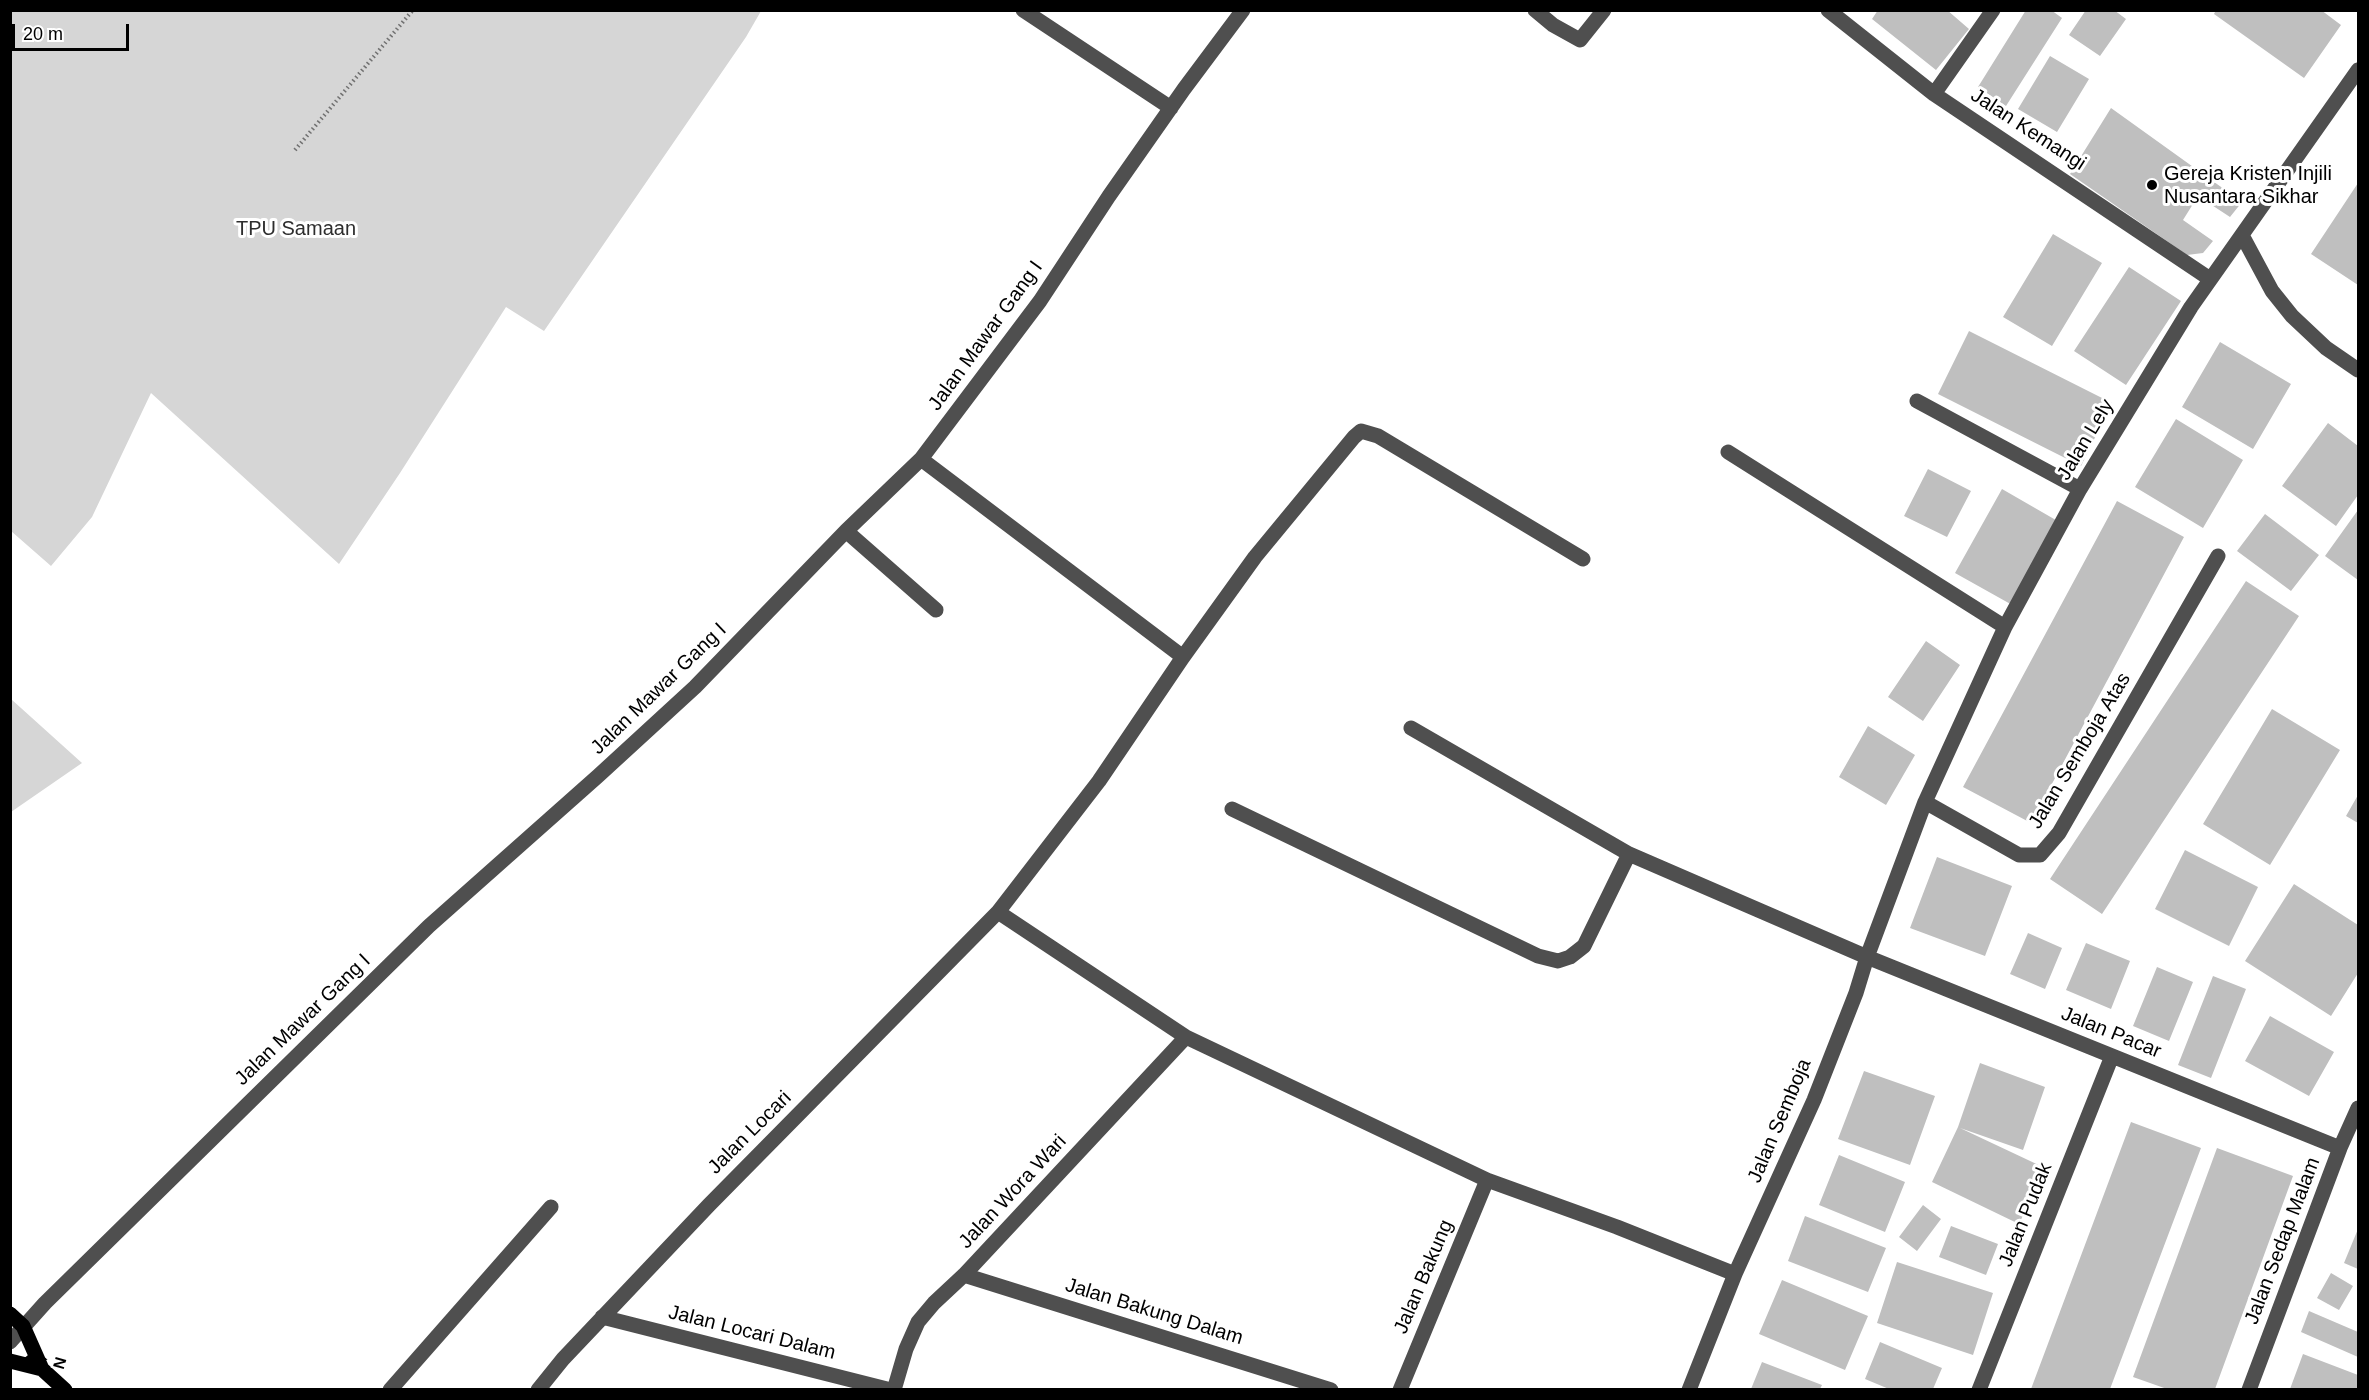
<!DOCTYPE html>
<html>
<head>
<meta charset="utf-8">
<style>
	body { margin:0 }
	#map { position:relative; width:2369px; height:1400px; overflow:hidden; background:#fff; font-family:Arial,sans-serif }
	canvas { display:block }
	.frame { position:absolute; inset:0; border:12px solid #000; pointer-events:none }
	.north { position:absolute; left:12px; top:1328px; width:60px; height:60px; -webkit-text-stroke:4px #fff; paint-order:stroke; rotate:106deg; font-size:16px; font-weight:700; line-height:24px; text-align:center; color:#000 }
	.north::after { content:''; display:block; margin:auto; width:21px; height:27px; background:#000; clip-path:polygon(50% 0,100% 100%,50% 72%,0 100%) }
	.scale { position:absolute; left:12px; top:24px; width:117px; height:27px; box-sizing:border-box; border:3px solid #000; border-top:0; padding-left:8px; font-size:18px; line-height:21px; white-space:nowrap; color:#000; -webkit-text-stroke:4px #fff; paint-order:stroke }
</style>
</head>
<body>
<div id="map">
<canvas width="2369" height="1400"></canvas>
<div class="frame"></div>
<div class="north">N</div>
<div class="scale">20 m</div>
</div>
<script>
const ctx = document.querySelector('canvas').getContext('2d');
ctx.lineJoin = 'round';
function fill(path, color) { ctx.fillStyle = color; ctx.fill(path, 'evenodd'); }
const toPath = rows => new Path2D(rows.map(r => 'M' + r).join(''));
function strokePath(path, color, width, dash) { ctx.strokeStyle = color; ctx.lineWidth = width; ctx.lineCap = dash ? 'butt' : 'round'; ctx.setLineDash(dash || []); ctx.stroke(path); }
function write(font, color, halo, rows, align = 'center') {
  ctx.font = font + ' Arial,sans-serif'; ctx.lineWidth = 6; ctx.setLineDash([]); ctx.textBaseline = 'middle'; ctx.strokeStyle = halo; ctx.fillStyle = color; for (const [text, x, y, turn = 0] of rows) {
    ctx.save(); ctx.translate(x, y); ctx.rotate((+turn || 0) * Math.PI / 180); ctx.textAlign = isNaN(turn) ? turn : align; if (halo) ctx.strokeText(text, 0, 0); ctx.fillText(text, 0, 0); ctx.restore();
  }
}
fill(toPath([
	[11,10,761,10,761,11,746,37,544,331,506,307,400,473,339,564,151,393,92,517,51,566,11,531],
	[11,699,82,763,11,812]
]), '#d6d6d6');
fill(toPath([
	[1878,10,1947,10,1969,29,1936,70,1872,19],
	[2026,10,2051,10,2062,18,2006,106,1978,87],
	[2086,10,2114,10,2126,19,2100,56,2069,35],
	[2216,10,2321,10,2341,25,2304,78,2214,14],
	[2050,56,2089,79,2057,132,2018,109],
	[2111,108,2242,202,2230,217,2198,196,2183,220,2213,241,2203,253,2187,255,2070,174],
	[2358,183,2358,285,2311,254],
	[2053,234,2102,263,2052,346,2003,317],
	[2129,267,2181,301,2126,385,2074,351],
	[1969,331,2112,403,2081,466,1938,394],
	[2220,342,2291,384,2253,449,2182,407],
	[2176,419,2243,460,2203,528,2135,487],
	[2328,423,2358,446,2358,495,2336,526,2282,486],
	[1928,469,1971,491,1947,537,1904,516],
	[2002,489,2061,523,2014,606,1955,573],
	[2117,501,2184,537,2031,823,1963,787],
	[2358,510,2358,580,2325,556],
	[2265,514,2319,555,2291,591,2237,551],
	[2246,581,2299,616,2102,914,2050,879],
	[1926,641,1960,665,1923,721,1888,697],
	[2272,709,2340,750,2270,865,2203,824],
	[1868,726,1915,755,1886,805,1839,777],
	[2358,795,2358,823,2346,816],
	[2185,850,2258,887,2229,946,2155,909],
	[1937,857,2012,886,1985,956,1910,928],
	[2294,884,2358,925,2358,973,2331,1016,2245,961],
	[2028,933,2062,948,2045,989,2010,974],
	[2086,943,2130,961,2111,1009,2066,990],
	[2157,967,2193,982,2169,1041,2133,1026],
	[2213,976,2246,989,2211,1078,2178,1065],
	[2270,1016,2334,1052,2309,1096,2245,1061],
	[1980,1063,2045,1087,2023,1150,1960,1128,2045,1168,2019,1224,1932,1182,1958,1127],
	[1864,1071,1935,1096,1910,1165,1838,1139],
	[2131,1122,2201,1148,2110,1389,2031,1389],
	[2217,1148,2293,1176,2215,1389,2167,1389,2133,1377],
	[1839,1155,1905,1182,1885,1232,1819,1205],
	[1923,1205,1941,1219,1917,1251,1899,1237],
	[1805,1216,1886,1248,1868,1292,1788,1261],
	[1951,1226,1998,1244,1986,1275,1939,1257],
	[2358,1229,2358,1269,2344,1263],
	[1897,1262,1993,1293,1973,1355,1877,1323],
	[2331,1273,2353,1286,2339,1310,2317,1298],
	[1782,1280,1868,1316,1845,1370,1759,1334],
	[2309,1311,2358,1332,2358,1357,2301,1332],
	[1880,1342,1942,1368,1933,1389,1889,1389,1865,1379],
	[2303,1354,2358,1375,2358,1389,2290,1389],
	[1762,1362,1822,1385,1820,1389,1751,1389]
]), '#bfbfbf');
strokePath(toPath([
	[295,150,413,10]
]), '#717171', 4, [1.5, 3]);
strokePath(toPath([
	[1023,10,1171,108],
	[1535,10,1553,25,1580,40,1604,10],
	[1828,10,1934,94,2210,279],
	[1934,94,1993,10],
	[2243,237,2272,291,2292,316,2326,348,2358,370],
	[1917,401,2080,489],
	[1728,452,2005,627],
	[921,459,1183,657],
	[846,531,936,610],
	[1411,728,1629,854,1867,957,2340,1148],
	[1925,802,2019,855,2040,855,2059,833,2218,556],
	[1232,809,1538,956,1558,961,1570,957,1584,946,1629,854],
	[998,912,1186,1037,1487,1180,1617,1227,1735,1274],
	[964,1275,1331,1390],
	[602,1317,891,1390],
	[10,1342,45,1303,429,926,598,776,695,687,846,531,921,459,1040,301,1109,196,1184,89,1243,10],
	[390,1390,551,1207],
	[538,1390,563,1359,709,1205,998,912,1099,781,1183,657,1255,557,1354,437,1361,431,1378,436,1583,559],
	[894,1390,906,1349,918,1322,934,1303,964,1275,1186,1037],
	[1400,1390,1487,1180],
	[1689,1390,1735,1274,1814,1100,1856,993,1867,957,1925,802,2005,627,2080,489,2191,307,2358,70],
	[1979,1390,2112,1056],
	[2249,1390,2340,1148,2358,1108]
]), '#4f4f4f', 15);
strokePath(toPath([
	[10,1314,23,1326,42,1369,65,1390],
	[10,1361,42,1369]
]), '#000', 15);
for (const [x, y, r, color] of [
	[2152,185,6,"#000"]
]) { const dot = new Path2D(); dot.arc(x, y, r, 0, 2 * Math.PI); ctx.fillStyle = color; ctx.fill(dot); strokePath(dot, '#fff', 2); }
write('20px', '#000', '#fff', [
	["Jalan Kemangi",2028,130,33],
	["Jalan Mawar Gang I",986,336,-54],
	["Jalan Lely",2086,440,-59],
	["Jalan Mawar Gang I",659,689,-44],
	["Jalan Semboja Atas",2080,751,-59],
	["Jalan Mawar Gang I",303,1020,-44],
	["Jalan Pacar",2111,1033,22],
	["Jalan Semboja",1780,1121,-67],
	["Jalan Locari",750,1133,-45],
	["Jalan Wora Wari",1013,1192,-47],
	["Jalan Pudak",2026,1215,-68],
	["Jalan Sedap Malam",2283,1241,-69],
	["Jalan Bakung",1424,1277,-67],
	["Jalan Bakung Dalam",1154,1312,17],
	["Jalan Locari Dalam",752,1333,14]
]);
write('20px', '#000', '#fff', [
	["Gereja Kristen Injili",2164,174],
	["Nusantara Sikhar",2164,197]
], 'left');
write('20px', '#2d2d2d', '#fff', [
	["TPU Samaan",296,229]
]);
</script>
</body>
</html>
